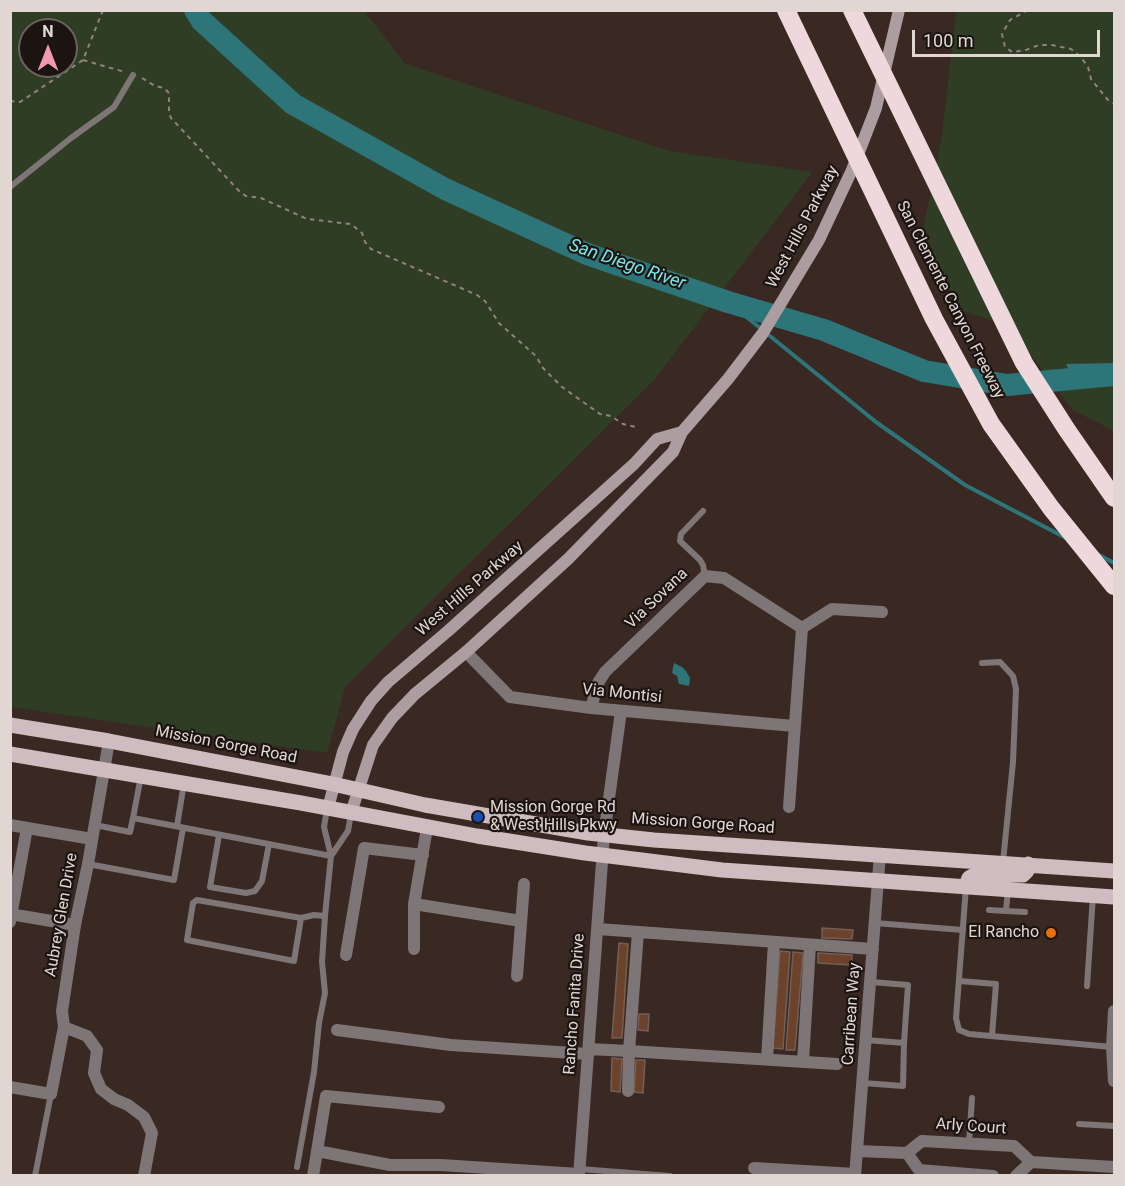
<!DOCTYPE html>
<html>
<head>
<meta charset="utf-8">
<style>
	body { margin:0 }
	#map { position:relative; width:1125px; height:1186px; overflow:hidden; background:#3a2923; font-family:Roboto,sans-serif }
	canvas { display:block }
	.frame { position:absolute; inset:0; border:12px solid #e1d6d2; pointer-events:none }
	.north { position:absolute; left:18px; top:18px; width:60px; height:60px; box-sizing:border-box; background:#1b1411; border:2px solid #6a625e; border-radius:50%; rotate:0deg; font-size:16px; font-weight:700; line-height:24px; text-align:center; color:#e1d6d2 }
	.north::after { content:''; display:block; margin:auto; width:21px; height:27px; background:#f29aaf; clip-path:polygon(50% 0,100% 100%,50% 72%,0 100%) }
	.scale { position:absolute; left:912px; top:30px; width:188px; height:27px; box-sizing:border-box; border:3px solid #e1d6d2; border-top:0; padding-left:8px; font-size:18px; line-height:21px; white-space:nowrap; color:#e1d6d2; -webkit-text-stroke:4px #1b1411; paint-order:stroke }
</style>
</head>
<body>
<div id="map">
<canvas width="1125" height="1186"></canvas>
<div class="frame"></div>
<div class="north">N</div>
<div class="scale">100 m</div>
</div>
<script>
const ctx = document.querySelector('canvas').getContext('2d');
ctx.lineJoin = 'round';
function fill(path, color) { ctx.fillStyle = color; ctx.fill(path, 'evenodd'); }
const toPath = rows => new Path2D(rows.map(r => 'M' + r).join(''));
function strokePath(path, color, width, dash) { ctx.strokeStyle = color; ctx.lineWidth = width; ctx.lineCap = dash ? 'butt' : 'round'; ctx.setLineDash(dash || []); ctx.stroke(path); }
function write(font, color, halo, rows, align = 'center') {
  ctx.font = font + ' Roboto,sans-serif'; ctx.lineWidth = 4.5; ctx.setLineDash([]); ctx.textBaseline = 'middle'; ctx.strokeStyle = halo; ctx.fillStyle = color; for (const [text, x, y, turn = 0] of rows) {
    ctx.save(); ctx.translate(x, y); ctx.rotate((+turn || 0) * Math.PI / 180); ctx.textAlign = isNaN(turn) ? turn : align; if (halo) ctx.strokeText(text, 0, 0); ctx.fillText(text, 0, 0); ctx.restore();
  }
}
fill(toPath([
	[11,11,364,11,405,64,669,151,812,172,656,378,345,687,327,753,11,707],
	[30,30,66,30,66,66,30,66],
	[956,11,1114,11,1114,431,1073,410,1008,325,965,312,937,280,922,235,942,136]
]), '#303d25');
fill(toPath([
	[1114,363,1114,383,1076,384,1066,364],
	[674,663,682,667,686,671,690,678,689,686,679,684,677,676,672,673]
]), '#2d7578');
fill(toPath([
	[628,945,622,1039,615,1039,614,1038],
	[802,955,796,1050,788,1050,787,1049]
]), '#0007');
strokePath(toPath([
	[728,302,876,422,965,485,1066,538],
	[1099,555,1114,563]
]), '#2d7578', 4);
strokePath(toPath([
	[195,10,202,21,293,104,445,189,587,254,728,302,824,330,924,371,1007,385,1114,375]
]), '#2d7578', 22);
const building = toPath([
	[822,928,853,930,852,939,822,938,822,928],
	[619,943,628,944,622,1038,612,1038,619,943],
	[780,951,790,952,783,1049,773,1048,780,951],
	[793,952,803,953,795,1050,786,1050,793,952],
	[818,953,852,955,851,965,818,963,818,953],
	[639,1014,649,1014,648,1031,638,1030,639,1014],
	[612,1058,622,1059,620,1092,611,1091,612,1058],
	[636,1060,645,1060,643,1093,634,1092,636,1060]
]);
fill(building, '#6d422a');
strokePath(building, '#716057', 1.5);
strokePath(toPath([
	[1028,10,1010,20,1002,34,1005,47,1012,52,1026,50,1039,45,1052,45,1071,49,1080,56,1088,67,1091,79,1108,100,1114,104],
	[83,60,125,72],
	[142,78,155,86,164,88,169,93,169,113,171,118,240,192,246,196,261,198,307,219,351,224,362,233,365,242,371,249,477,295,485,301,499,323,536,356,543,368,562,387,600,414,611,416,623,424,636,427],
	[10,101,20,102,83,60,103,10]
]), '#90827d', 2, [4.5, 4.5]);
strokePath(toPath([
	[10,187,71,138,114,107,133,75],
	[703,511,681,534,680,541,700,560,703,565,705,576],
	[982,663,1000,662,1013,676,1016,689,1013,762,1003,862],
	[141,776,133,818,331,856],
	[95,825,130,832,133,818],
	[177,826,184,783],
	[219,835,210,887,246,893,255,891,262,881,269,844],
	[331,856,348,831,351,814],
	[88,864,174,880,183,828],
	[966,887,956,1018,959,1030,969,1034,1112,1047],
	[1008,889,1006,911,1025,912],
	[989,910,1006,911],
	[301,918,294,961,187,940,193,903,197,900,301,918,314,915,325,916],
	[875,923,963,930],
	[959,981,996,984,992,1036],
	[1087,986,1093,895],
	[866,1040,904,1043,908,985,871,982],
	[863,1083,903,1086,904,1043],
	[1079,1124,1114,1126],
	[969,1143,972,1098],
	[297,1167,314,1072,319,1023,325,993,322,962,325,916,331,856,324,827,327,809],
	[580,1169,670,1176],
	[35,1176,51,1094]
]), '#7e7577', 6);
strokePath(toPath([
	[802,628,832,609,882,612],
	[466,652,510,697,591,708,794,726],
	[591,708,598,683,605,672,705,576,724,578,802,628,789,807],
	[10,825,92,839],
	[604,835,621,711],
	[414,904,521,921],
	[10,914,75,925],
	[10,922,27,828],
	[598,929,873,949],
	[414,949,414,904,427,828],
	[346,955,364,848,423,855],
	[517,976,524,884],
	[1114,1011,1112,1047,1114,1081],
	[64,1027,87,1036,97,1050,94,1073,101,1089,114,1099,128,1105,144,1117,152,1133,144,1176],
	[337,1030,451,1045,588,1054],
	[589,1049,629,1051,638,932],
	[767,1059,774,942],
	[803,1062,810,945],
	[10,1087,51,1094,64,1027,62,1011,75,925,88,864,109,741],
	[628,1091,629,1051,837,1064],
	[317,1151,390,1165,441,1165,579,1174],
	[858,1151,907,1153,922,1141,1014,1146,1031,1162,1114,1167],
	[907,1153,919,1170,993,1176],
	[754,1168,855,1174],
	[313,1176,326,1096,439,1107],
	[855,1176,880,854],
	[1016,1176,1031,1162]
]), '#7e7577', 12);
strokePath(toPath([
	[579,1176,604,835]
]), '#7e7577', 12);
strokePath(toPath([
	[328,808,343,752,353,729,371,701,388,682,448,631,634,464,657,439,682,432],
	[351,813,373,745,392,718,415,694,466,652,568,559,673,452,682,432,728,379,763,333,819,240,852,170,876,108,899,10]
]), '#ac9da0', 12);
strokePath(toPath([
	[10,725,109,741,333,784,425,805,588,833,654,840,1114,871],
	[10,754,301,803,477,836,585,853,722,870,1114,897],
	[966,886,969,878,976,874,1023,875,1027,871,1028,864]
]), '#cfbcc0', 15);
strokePath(toPath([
	[786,10,934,319,991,424,1051,508,1114,586],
	[852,10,1024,363,1067,430,1114,498]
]), '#efd8dc', 18);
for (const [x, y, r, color] of [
	[478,817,6,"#1a4fb4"],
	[1051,933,6,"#e8710a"]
]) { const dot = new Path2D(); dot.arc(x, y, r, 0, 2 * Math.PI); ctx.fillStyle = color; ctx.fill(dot); strokePath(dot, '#1b1411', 2); }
write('16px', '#e1d6d2', '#1b1411', [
	["West Hills Parkway",803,227,-62],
	["San Clemente Canyon Freeway",950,300,63],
	["West Hills Parkway",470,589,-41],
	["Via Sovana",657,599,-44],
	["Via Montisi",622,694,6],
	["Mission Gorge Road",226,745,11],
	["Mission Gorge Road",703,824,4],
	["Aubrey Glen Drive",62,915,-80],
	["Rancho Fanita Drive",575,1004,-86],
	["Carribean Way",852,1014,-86],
	["Arly Court",971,1127,4]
]);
write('16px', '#e1d6d2', '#1b1411', [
	["Mission Gorge Rd",490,808],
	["& West Hills Pkwy",490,826],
	["El Rancho",1039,933,"right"]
], 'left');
write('italic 18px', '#79e6ea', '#1b1411', [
	["San Diego River",627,265,19]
]);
</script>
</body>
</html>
